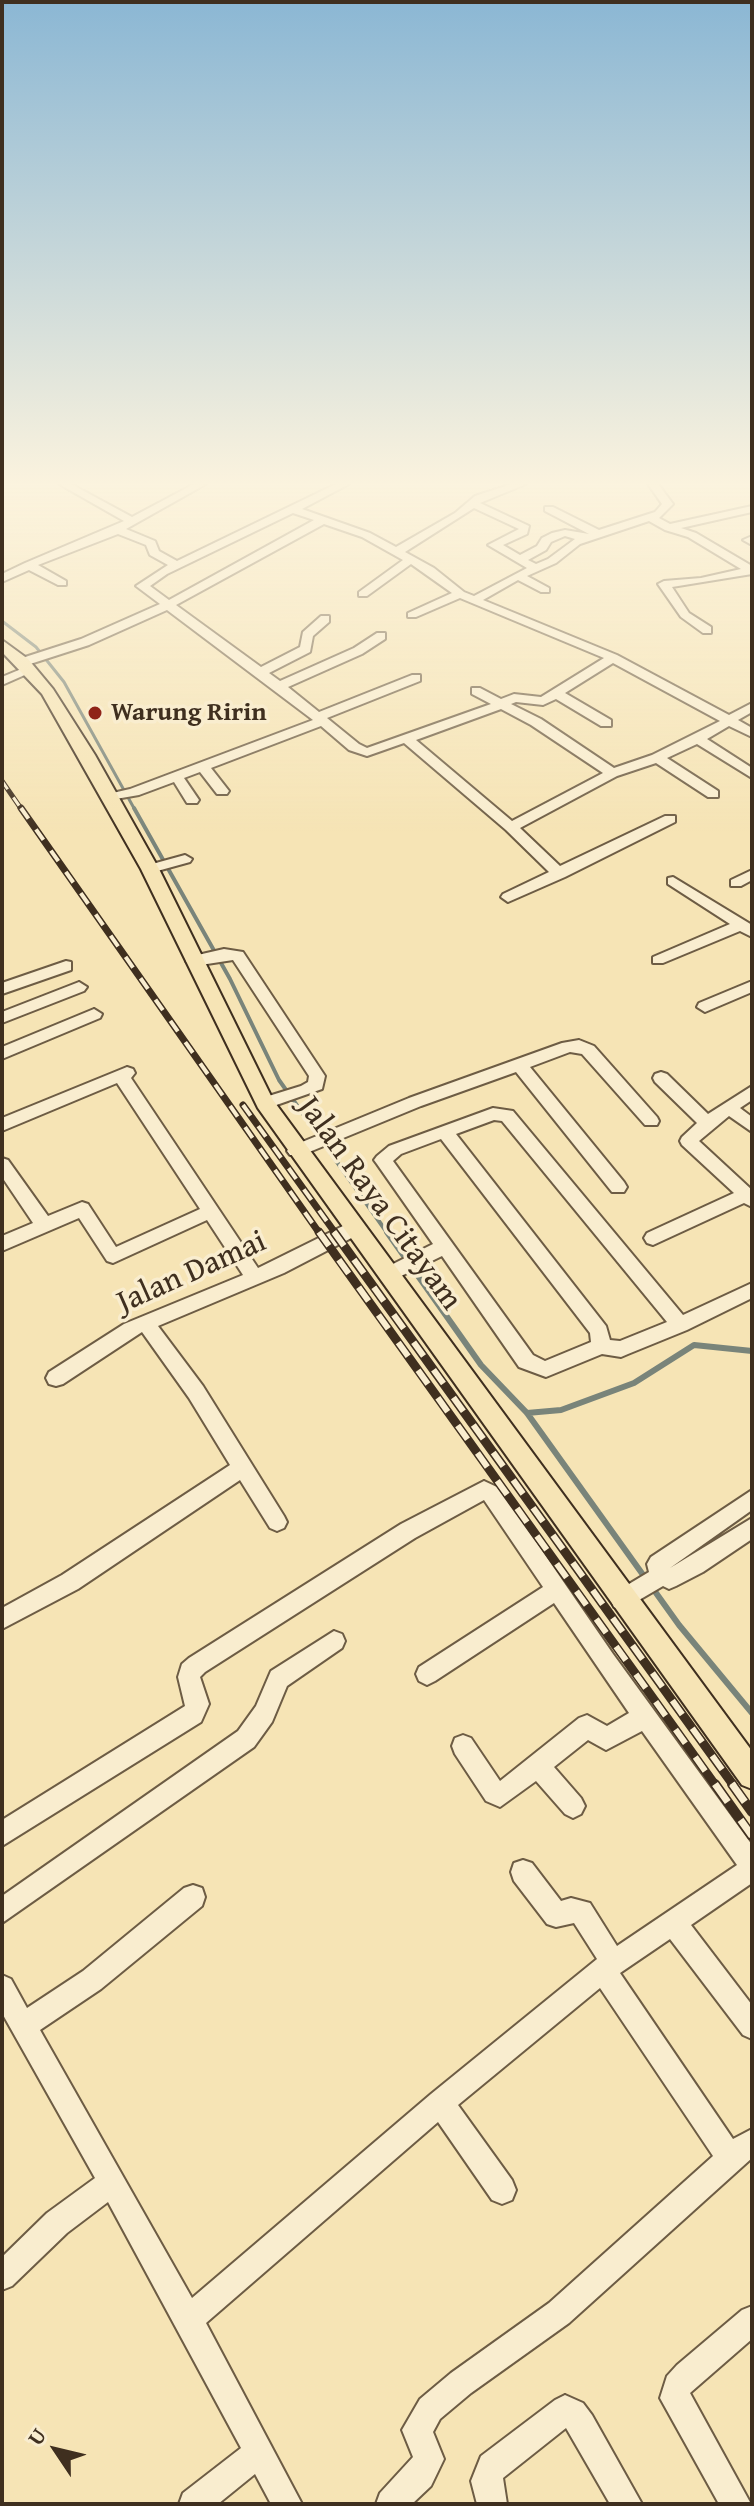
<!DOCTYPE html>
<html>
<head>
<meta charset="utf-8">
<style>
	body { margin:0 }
	#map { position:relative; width:754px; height:2506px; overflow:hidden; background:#f6e4b5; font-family:"Gentium Book Plus",serif }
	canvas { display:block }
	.frame { position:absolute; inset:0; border:4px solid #3f2f1f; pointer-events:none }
	.north { position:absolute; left:16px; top:2410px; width:80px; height:80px; -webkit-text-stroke:6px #f9edcf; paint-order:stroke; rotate:305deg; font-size:22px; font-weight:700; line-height:32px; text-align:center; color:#3f2f1f }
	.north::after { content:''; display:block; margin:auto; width:28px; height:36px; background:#3f2f1f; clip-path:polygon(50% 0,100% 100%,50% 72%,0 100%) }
</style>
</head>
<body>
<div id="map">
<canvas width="754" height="2506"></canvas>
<div class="frame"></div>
<div class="north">U</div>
</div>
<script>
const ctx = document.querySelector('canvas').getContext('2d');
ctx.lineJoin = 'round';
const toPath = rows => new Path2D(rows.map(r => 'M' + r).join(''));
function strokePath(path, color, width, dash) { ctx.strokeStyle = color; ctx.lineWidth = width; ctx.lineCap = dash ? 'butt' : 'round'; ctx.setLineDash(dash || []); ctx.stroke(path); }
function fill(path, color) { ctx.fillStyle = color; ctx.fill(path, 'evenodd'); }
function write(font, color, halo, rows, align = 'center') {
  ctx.font = font + ' "Gentium Book Plus",serif'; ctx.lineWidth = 7; ctx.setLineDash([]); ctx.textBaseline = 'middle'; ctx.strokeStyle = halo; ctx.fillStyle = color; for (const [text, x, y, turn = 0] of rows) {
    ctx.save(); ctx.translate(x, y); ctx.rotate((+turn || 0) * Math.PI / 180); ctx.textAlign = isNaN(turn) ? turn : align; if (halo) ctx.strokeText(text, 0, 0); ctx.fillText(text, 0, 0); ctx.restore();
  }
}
strokePath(toPath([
	[2,621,36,647,64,682,135,810]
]), '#79847a', 3);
strokePath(toPath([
	[134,808,230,979,279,1080,388,1234]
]), '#79847a', 4);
strokePath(toPath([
	[387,1232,481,1365,527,1413,679,1625,752,1713],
	[527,1413,561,1410,634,1383,694,1345,752,1351]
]), '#79847a', 6);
const minor = toPath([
	[59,484,71,484,132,517,194,484,206,484,126,529,155,541,159,551,177,561,336,484,349,484,302,509,370,533,396,547,455,513,475,496,512,484,526,484,480,503,529,526,527,534,503,545,520,555,537,546,542,538,552,533,565,530,589,534,545,511,545,507,553,507,599,530,655,512,662,504,648,484,658,484,673,504,659,518,670,524,752,506,752,512,681,528,696,533,752,566,752,574,672,587,689,613,711,627,711,633,703,633,681,617,658,584,664,581,701,578,741,569,688,537,665,530,649,521,580,544,556,563,527,576,549,588,549,592,541,592,518,580,483,600,617,655,729,715,752,703,752,712,738,720,752,728,752,737,729,726,707,739,752,768,752,778,697,744,667,758,718,791,718,797,708,797,656,763,617,776,520,828,560,866,665,816,675,816,675,822,565,877,508,902,501,897,503,894,549,872,506,830,404,743,367,756,349,750,321,726,211,768,229,791,227,794,217,794,200,772,184,778,199,800,197,803,187,803,174,782,139,795,104,801,104,795,130,789,313,720,167,610,89,645,27,665,19,665,19,659,81,639,160,604,136,586,168,565,150,555,146,545,118,534,38,565,66,581,66,585,58,585,29,570,2,582,2,574,25,563,124,521,59,484],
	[474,508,519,529,488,545,527,568,474,596,464,592,434,568,405,552,474,508],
	[293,513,314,520,169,600,150,586,167,574,293,513],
	[324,524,362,537,403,560,359,592,359,596,367,596,411,564,452,593,408,613,408,617,416,617,460,598,604,658,541,697,514,694,501,699,480,688,472,688,472,694,491,704,367,748,359,744,327,718,420,681,420,675,412,675,319,712,288,687,362,654,385,639,385,633,377,633,354,648,280,681,269,673,310,652,313,636,329,622,329,616,321,616,303,632,300,647,261,667,176,605,324,524],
	[565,536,575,539,548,559,536,564,528,560,546,550,551,542,565,536],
	[613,663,720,721,652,755,614,768,541,719,511,704,516,702,543,705,556,699,601,726,611,726,611,720,565,693,613,663],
	[501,709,531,725,603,773,512,821,416,740,501,709],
	[752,536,752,545,743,540,752,536],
	[26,667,36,670,2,685,2,677,26,667],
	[185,855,192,859,190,862,150,873,143,869,145,866,185,855],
	[752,870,752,880,741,886,731,886,731,880,752,870],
	[673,877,752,925,752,937,740,931,663,963,653,963,653,957,730,924,668,884,668,878,673,877],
	[224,949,243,952,325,1076,322,1089,265,1109,259,1107,257,1103,259,1099,301,1086,308,1082,309,1076,233,960,194,966,186,961,189,957,224,949],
	[66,961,71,962,71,970,2,994,2,983,66,961],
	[752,981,752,992,705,1012,697,1007,699,1003,752,981],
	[79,982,87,987,84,991,2,1023,2,1012,79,982],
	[94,1009,102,1014,100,1018,2,1059,2,1047,94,1009],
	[579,1040,594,1046,657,1117,659,1121,657,1125,645,1125,582,1054,570,1052,530,1067,624,1182,627,1187,624,1192,612,1192,516,1072,421,1106,302,1155,290,1155,287,1151,290,1147,409,1098,562,1043,579,1040],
	[127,1067,133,1069,135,1073,131,1078,258,1268,349,1223,361,1223,364,1228,361,1233,284,1273,158,1326,203,1386,284,1516,287,1522,284,1528,277,1531,270,1528,240,1480,78,1589,2,1629,2,1608,62,1575,230,1465,189,1398,142,1332,63,1384,56,1386,49,1384,46,1378,49,1372,124,1324,243,1275,207,1220,113,1263,107,1261,79,1218,2,1251,2,1236,33,1223,2,1177,2,1158,8,1160,48,1216,82,1202,88,1204,116,1247,200,1209,117,1083,2,1131,2,1118,127,1067],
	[661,1072,667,1074,708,1114,752,1086,752,1100,740,1108,752,1117,752,1132,729,1116,699,1141,752,1190,752,1207,744,1203,653,1245,647,1243,644,1238,647,1233,734,1193,682,1145,680,1141,682,1137,697,1123,655,1082,653,1078,655,1074,661,1072],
	[493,1108,513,1111,683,1315,752,1283,752,1298,687,1330,628,1354,621,1357,602,1354,546,1377,519,1367,442,1256,395,1279,383,1279,380,1274,383,1269,433,1244,377,1164,374,1160,377,1156,389,1146,493,1108],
	[494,1120,502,1121,667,1322,620,1341,610,1340,606,1326,456,1134,494,1120],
	[441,1139,590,1333,591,1342,545,1361,533,1355,393,1161,401,1154,441,1139],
	[484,1481,499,1488,613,1654,752,1845,752,1883,691,1925,752,2005,752,2039,743,2035,670,1939,620,1973,733,2139,752,2129,752,2158,569,2323,471,2393,440,2419,433,2432,444,2459,431,2486,412,2504,376,2504,380,2493,413,2457,402,2430,420,2399,451,2373,549,2303,713,2156,600,1988,458,2105,512,2180,516,2190,512,2200,502,2204,492,2200,438,2122,206,2323,302,2504,271,2504,255,2474,218,2504,179,2504,183,2493,241,2448,108,2202,67,2233,12,2286,2,2290,2,2257,47,2213,95,2178,2,2013,2,1975,11,1979,27,2008,83,1971,184,1888,193,1885,202,1888,205,1897,202,1906,101,1989,40,2030,192,2298,431,2094,597,1959,574,1923,556,1927,547,1924,514,1881,511,1872,514,1863,523,1860,532,1863,561,1901,571,1898,590,1903,617,1946,737,1865,642,1731,606,1750,588,1740,554,1767,581,1798,585,1806,581,1814,573,1818,565,1814,536,1781,500,1807,486,1801,455,1754,452,1746,455,1738,463,1735,471,1738,500,1781,579,1718,587,1715,607,1726,629,1713,554,1603,435,1681,427,1685,419,1681,416,1674,419,1667,543,1587,484,1500,415,1538,205,1672,200,1677,209,1704,201,1722,2,1846,2,1820,185,1706,178,1677,182,1664,189,1658,401,1524,484,1481],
	[752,1490,752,1510,670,1568,752,1518,752,1539,703,1572,676,1586,669,1589,663,1586,622,1610,614,1607,611,1600,614,1593,649,1572,647,1564,651,1557,752,1490],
	[334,1631,342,1634,345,1641,342,1648,287,1686,272,1722,254,1747,2,1923,2,1896,238,1731,256,1706,271,1671,334,1631],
	[752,2306,752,2339,690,2393,751,2504,719,2504,660,2398,667,2376,677,2365,742,2310,752,2306],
	[565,2395,583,2403,592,2415,642,2504,610,2504,566,2428,503,2478,507,2504,477,2504,471,2481,481,2456,555,2400,565,2395]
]);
const major = toPath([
	[2,640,28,659,53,689,95,755,159,869,273,1100,752,1751,752,1789,742,1785,258,1108,141,869,42,694,2,652,2,640]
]);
strokePath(minor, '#6d5c44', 4);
strokePath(major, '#3f2f1f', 4);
fill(minor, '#f9edcf');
fill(major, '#f6e4b5');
const railFar3 = toPath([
	[2,781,22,810]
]);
const railFar2 = toPath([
	[21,808,320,1234],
	[243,1105,336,1234]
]);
const railFar1 = toPath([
	[319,1232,716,1786],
	[334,1232,734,1786]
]);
const rail = toPath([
	[715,1784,752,1836],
	[732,1784,752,1812]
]);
strokePath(railFar3, '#3f2f1f', 5);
strokePath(railFar2, '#3f2f1f', 7);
strokePath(railFar1, '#3f2f1f', 9);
strokePath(rail, '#3f2f1f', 10);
strokePath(railFar3, '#f9edcf', 3, [10]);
strokePath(railFar2, '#f9edcf', 4, [13]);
strokePath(railFar1, '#f9edcf', 6, [17]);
strokePath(rail, '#f9edcf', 7, [22]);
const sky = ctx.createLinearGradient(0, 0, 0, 834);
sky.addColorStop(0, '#8bb7d4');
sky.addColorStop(0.58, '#fbf3de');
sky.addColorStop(1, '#fbf3de00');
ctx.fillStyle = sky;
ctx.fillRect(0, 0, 754, 834);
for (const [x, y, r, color] of [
	[95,713,8,"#8f2418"]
]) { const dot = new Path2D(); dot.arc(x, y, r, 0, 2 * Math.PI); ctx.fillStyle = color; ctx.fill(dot); strokePath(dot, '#f9edcf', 3); }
write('bold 26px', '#3f2f1f', '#f9edcf', [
	["Warung Ririn",111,713]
], 'left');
write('32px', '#3f2f1f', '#f9edcf', [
	["Jalan Raya Citayam",379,1204,54],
	["Jalan Damai",192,1273,-24]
]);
</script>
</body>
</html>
